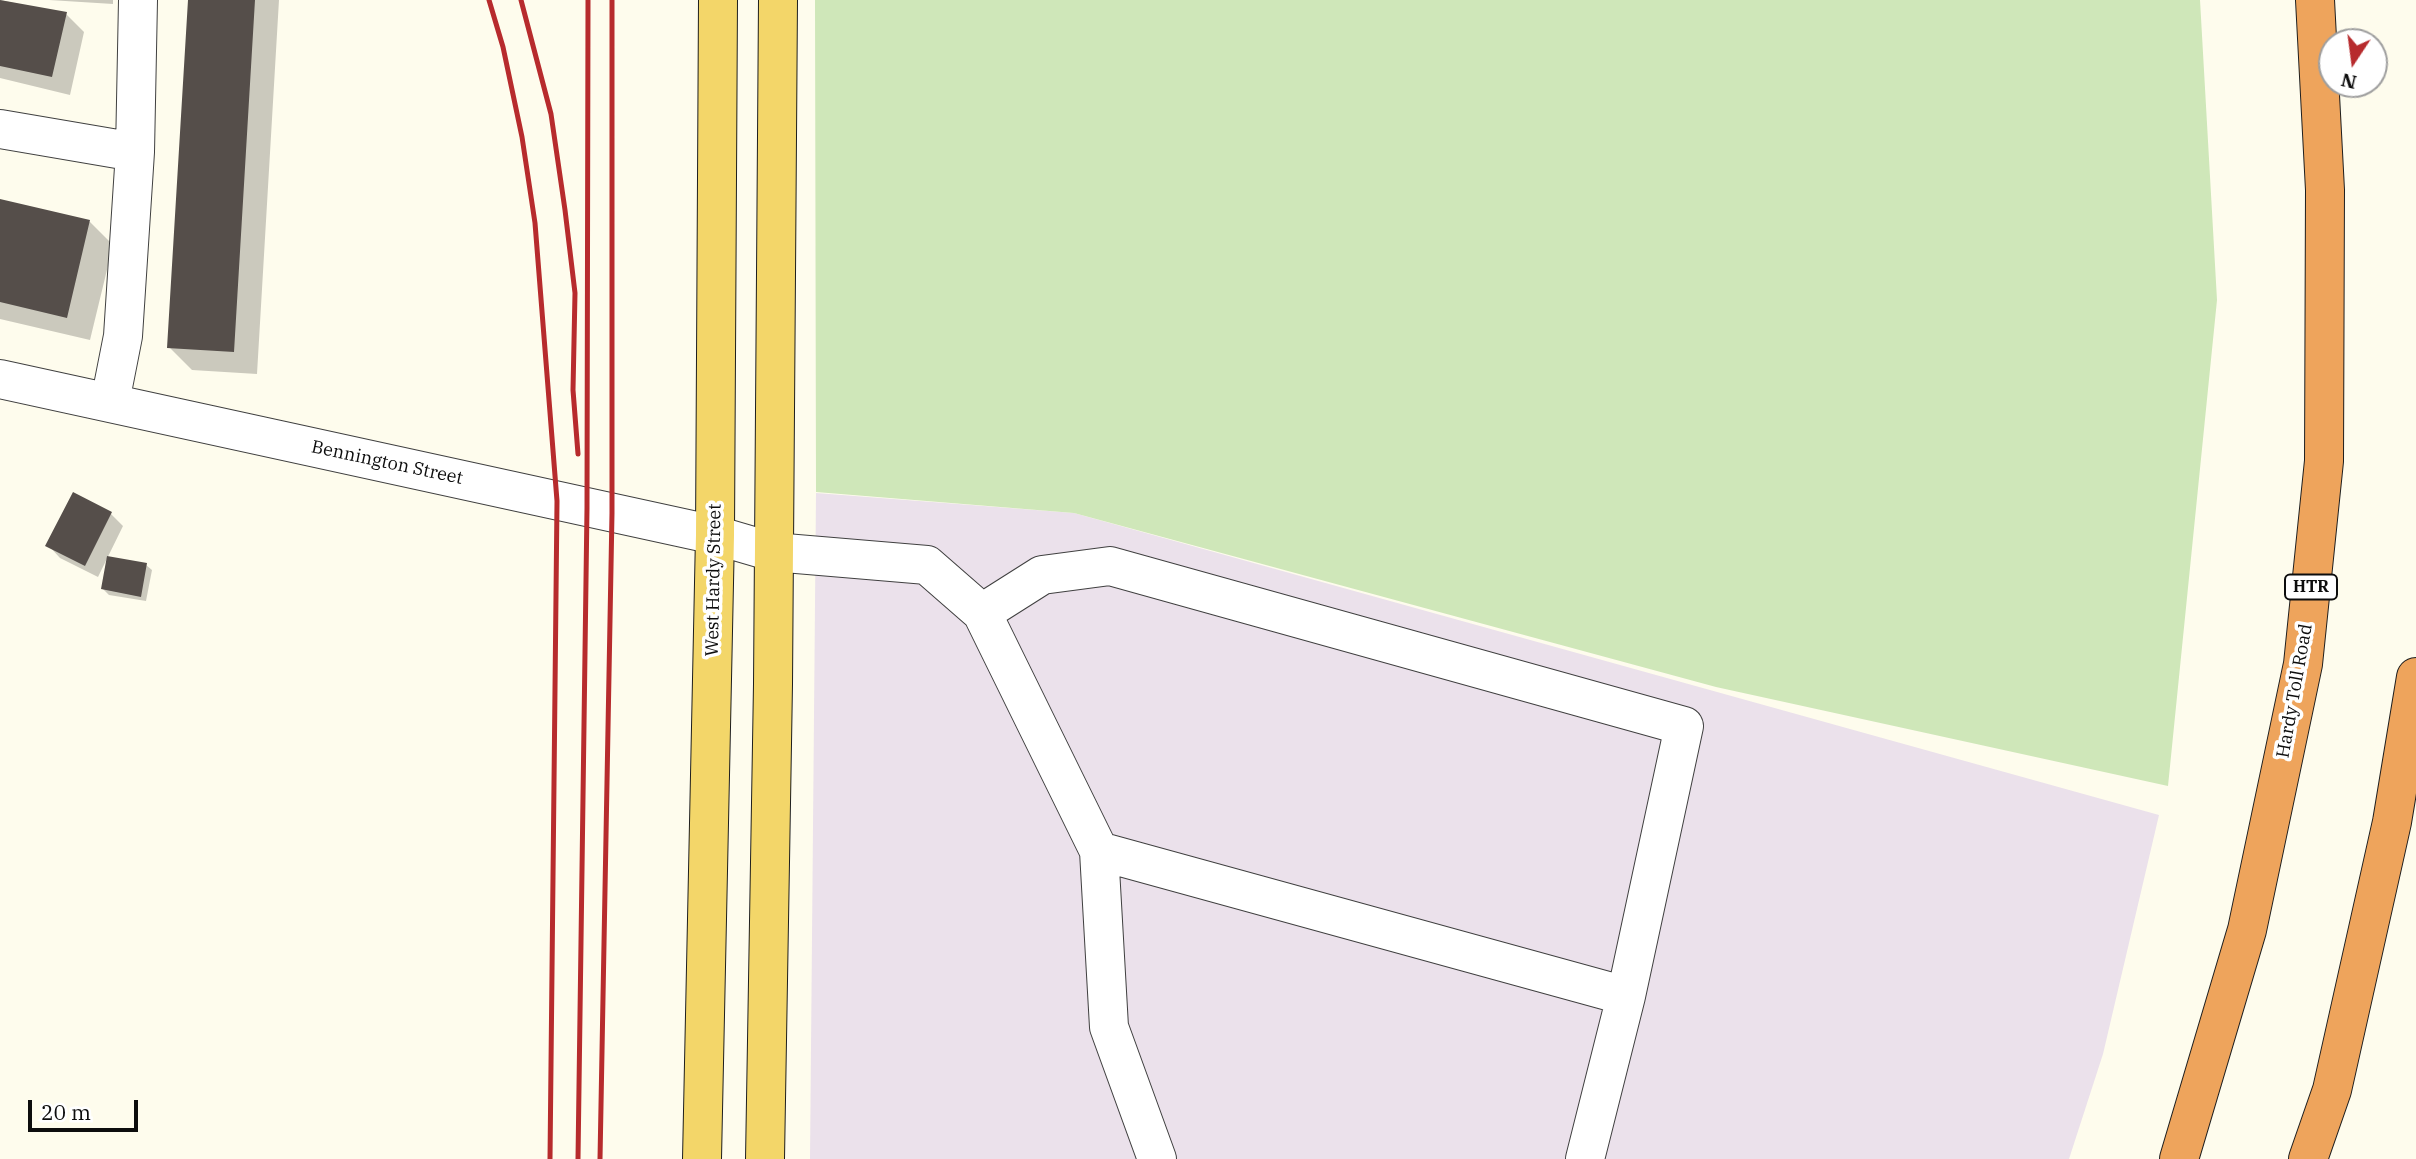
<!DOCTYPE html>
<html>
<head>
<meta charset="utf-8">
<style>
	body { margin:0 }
	#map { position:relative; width:2416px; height:1159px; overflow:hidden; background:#fefced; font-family:"IBM Plex Serif",serif }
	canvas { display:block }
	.north { position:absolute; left:2318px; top:28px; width:70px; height:70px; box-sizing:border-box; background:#fff; border:2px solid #9e9e9e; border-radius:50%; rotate:193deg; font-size:19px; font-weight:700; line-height:28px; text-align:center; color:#0d0d0d }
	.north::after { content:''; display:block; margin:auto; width:24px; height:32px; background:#b72b2d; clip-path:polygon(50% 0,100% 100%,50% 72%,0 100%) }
	.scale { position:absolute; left:28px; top:1100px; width:110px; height:32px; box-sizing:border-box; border:4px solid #0d0d0d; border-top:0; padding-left:9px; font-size:21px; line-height:24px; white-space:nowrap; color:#0d0d0d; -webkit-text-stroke:5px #fff; paint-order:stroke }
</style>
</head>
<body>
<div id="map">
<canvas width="2416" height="1159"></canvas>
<div class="north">N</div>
<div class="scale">20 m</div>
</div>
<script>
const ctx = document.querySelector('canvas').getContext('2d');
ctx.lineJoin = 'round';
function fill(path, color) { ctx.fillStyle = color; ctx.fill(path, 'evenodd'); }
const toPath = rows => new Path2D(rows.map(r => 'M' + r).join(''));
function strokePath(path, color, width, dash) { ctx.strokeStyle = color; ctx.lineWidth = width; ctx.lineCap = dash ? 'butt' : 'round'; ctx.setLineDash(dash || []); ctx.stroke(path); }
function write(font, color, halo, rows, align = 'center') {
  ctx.font = font + ' "IBM Plex Serif",serif'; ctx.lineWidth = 7; ctx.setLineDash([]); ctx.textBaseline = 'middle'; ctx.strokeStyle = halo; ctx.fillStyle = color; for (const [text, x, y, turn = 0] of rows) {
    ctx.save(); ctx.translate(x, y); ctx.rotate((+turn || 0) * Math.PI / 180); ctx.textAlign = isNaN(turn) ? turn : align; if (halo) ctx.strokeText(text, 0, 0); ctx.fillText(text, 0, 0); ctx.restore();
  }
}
fill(toPath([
	[816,493,1074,513,2159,815,2103,1054,2069,1159,810,1159]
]), '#ebe1eb');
fill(toPath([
	[815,0,2200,0,2217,300,2168,786,1716,687,1074,513,816,492]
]), '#cfe7b9');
fill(toPath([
	[0,0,66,14,84,32,70,95,0,78],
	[49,0,113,0,113,4],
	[190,0,279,0,257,374,192,370,169,347],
	[0,201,90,222,113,245,90,340,0,319],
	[73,495,111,514,123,526,98,577,60,558,48,545],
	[146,565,152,570,146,601,109,595,103,589]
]), '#0003');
fill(toPath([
	[0,0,67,12,52,77,0,66],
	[188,0,255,0,234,352,167,348],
	[0,199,90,220,67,318,0,302],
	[73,492,112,512,85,566,45,546],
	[107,556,147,563,141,597,101,589]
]), '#554e4a');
const minor = toPath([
	[0,129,135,152],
	[0,379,715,535,773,552,927,565,982,613,1099,851,1626,996,1684,726,1110,566,1042,575,982,613],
	[110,402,123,336,135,152,138,0],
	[1099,851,1109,1027,1157,1159],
	[1585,1159,1626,996]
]);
const major = toPath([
	[702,1159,715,535,718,0],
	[765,1159,773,684,778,0]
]);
const highway = toPath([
	[2179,1159,2247,930,2303,664,2324,461,2325,190,2315,0],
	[2308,1159,2332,1090,2392,822,2416,677]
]);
strokePath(minor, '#404040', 40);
strokePath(major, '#1e1e1e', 40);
strokePath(highway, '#1e1e1e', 40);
strokePath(minor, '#fff', 38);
strokePath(major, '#f3d669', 38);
strokePath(highway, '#eea45c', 38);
strokePath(toPath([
	[489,0,503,47,522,137,535,223,557,501,550,1159],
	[521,0,551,114,565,210,575,293,573,390,578,454],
	[578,1159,587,508,588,0],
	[600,1159,612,513,612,0]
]), '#b72b2d', 5);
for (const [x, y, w] of [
	[2311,587,52]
]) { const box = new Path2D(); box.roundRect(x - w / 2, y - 12.5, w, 25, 5); ctx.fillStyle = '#fff'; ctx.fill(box); strokePath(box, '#0d0d0d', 2); }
write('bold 16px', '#0d0d0d', null, [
	["HTR",2311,587]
]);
write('18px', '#0d0d0d', '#fff', [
	["Bennington Street",387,463,12],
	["West Hardy Street",714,580,-89],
	["Hardy Toll Road",2295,691,-80]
]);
</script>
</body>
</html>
